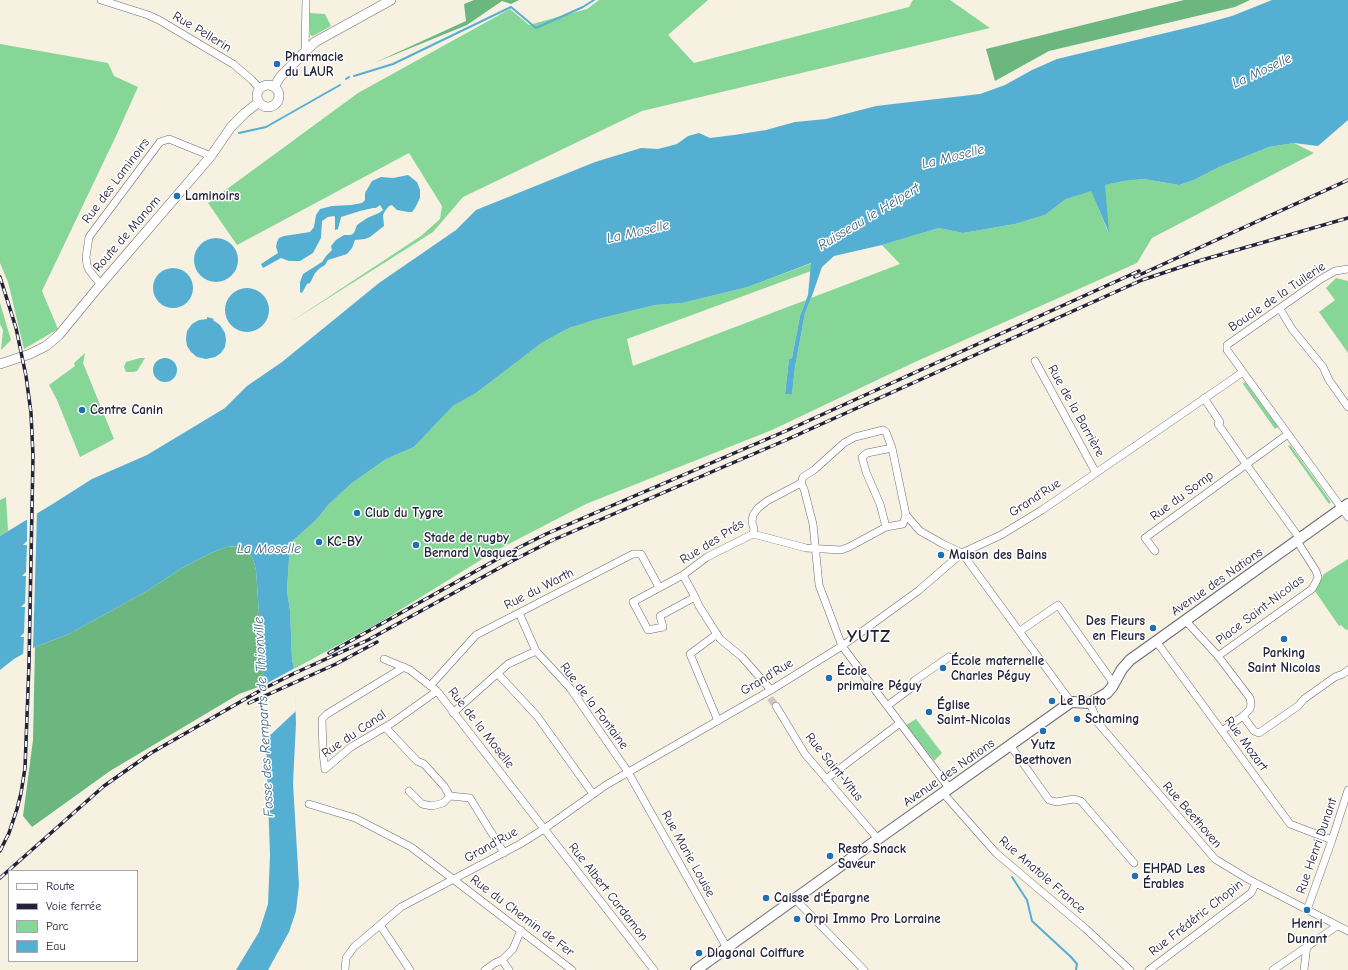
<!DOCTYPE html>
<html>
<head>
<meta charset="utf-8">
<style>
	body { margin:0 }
	#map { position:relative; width:1348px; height:970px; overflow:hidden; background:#f7f1e2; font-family:"Comic Neue",sans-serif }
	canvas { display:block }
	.legend { position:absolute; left:8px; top:870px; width:130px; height:92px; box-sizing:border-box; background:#fff; border:1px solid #a7a7b1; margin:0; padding:5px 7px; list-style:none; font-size:12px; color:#22223b }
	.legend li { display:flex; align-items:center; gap:8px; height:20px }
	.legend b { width:20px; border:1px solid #a7a7b1 }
</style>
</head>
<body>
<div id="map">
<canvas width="1348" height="970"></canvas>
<ul class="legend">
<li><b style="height:5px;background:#fff"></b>Route</li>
<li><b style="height:5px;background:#22223b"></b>Voie ferrée</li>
<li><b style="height:11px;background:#86d697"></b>Parc</li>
<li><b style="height:11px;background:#55afd2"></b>Eau</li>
</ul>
</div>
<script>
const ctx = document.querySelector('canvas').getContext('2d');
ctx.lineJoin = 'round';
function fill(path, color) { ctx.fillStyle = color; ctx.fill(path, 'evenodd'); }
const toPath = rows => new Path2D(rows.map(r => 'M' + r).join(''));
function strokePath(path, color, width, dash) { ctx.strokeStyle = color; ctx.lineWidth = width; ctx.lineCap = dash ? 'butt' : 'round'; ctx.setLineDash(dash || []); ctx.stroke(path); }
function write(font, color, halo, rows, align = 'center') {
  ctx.font = font + ' "Comic Neue",sans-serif'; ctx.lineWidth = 3; ctx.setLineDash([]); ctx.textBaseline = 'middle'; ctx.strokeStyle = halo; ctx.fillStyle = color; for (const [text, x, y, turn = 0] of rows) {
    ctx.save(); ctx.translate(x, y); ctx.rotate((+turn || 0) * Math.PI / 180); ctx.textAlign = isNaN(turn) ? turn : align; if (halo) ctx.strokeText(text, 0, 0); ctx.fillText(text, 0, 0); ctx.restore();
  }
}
fill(toPath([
	[599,0,708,0,668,35,694,63,909,7,913,0,950,0,990,28,642,111,463,197,433,232,289,323,421,236,440,219,442,206,409,153,237,245,208,203,358,93,510,9,529,25,587,9],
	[310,13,325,14,331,26,313,36,310,35],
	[0,44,108,63,114,76,138,87,116,136,42,291,58,329,24,349,8,282,0,263],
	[1294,143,1314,153,1152,238,1137,263,915,362,772,430,586,504,497,550,382,621,294,669,292,659,290,610,287,591,290,543,315,521,330,503,352,483,386,459,414,447,453,406,476,393,543,342,569,328,598,319,655,305,682,303,748,287,812,263,811,271,627,339,633,366,806,300,800,316,792,358,789,359,785,393,792,394,795,367,805,313,811,298,900,264,882,245,939,228,963,233,1015,224,1045,215,1066,199,1091,190,1108,232,1104,185,1124,181,1144,179,1179,185,1194,180,1219,167,1269,147],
	[1336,278,1348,281,1348,353,1319,312,1335,300,1326,288],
	[0,303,11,340,1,350,3,330,0,324],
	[85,353,83,363,114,439,80,457,57,400,49,385,75,366,74,363],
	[140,358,145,358,137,371,134,372,126,372,124,367,126,362],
	[1245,382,1278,427,1275,429,1243,384],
	[1290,445,1331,502,1329,504,1288,446],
	[6,497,8,531,0,536,0,500],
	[1348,559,1348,629,1346,630,1341,625,1339,626,1315,591,1324,574],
	[916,719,942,753,934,761,906,725]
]), '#86d697');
fill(toPath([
	[474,0,519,0,511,4,502,1,467,25,374,63,466,21,464,4],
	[1184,0,1250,0,1235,7,1049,51,995,81,986,49],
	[239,546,246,549,253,559,256,570,264,685,239,694,110,771,32,827,23,816,33,740,35,647,69,634,147,591,182,568,211,553,226,547]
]), '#6cb780');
fill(toPath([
	[1272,0,1348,0,1348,120,1318,146,1294,143,1269,147,1219,167,1194,180,1179,185,1144,179,1124,181,1105,185,1109,233,1091,191,1066,199,1045,215,1015,224,963,233,939,228,882,245,834,256,822,267,813,293,805,313,795,367,792,394,785,394,789,359,792,358,800,316,808,295,811,263,748,287,682,303,655,305,598,319,569,328,543,342,476,393,453,406,414,447,386,459,352,483,330,503,315,521,290,543,287,591,290,610,292,659,294,669,296,723,293,783,299,885,296,911,289,932,268,970,236,970,259,932,268,904,270,855,264,685,256,570,253,559,246,549,239,546,226,547,211,553,182,568,147,591,69,634,35,647,14,659,0,670,0,536,51,505,92,479,147,455,225,408,247,386,282,362,379,283,456,230,476,210,595,162,641,148,658,149,677,144,688,136,699,133,710,138,734,135,766,130,795,122,826,119,876,106,980,94,1005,85,1032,70,1057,59,1203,24,1232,16],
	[408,175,417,182,420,190,420,198,415,208,412,212,408,212,397,210,392,205,389,206,385,211,383,215,384,226,370,237,365,239,355,240,352,248,347,254,328,260,325,265,320,268,315,273,310,283,307,284,302,293,300,292,300,282,303,274,322,262,326,256,332,250,331,246,336,240,344,235,351,235,354,233,357,225,367,218,379,213,383,210,380,205,376,208,373,208,360,211,341,217,338,229,335,230,335,217,334,216,328,217,322,221,321,238,313,253,300,261,289,261,281,258,263,268,261,264,278,253,276,247,277,242,279,238,284,236,310,232,314,227,316,215,320,209,332,206,351,205,362,203,365,200,365,193,372,181,381,177,393,178],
	'194 260a22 22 0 1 1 44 0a22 22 0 1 1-44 0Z',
	'153 288a20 20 0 1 1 40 0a20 20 0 1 1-40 0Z',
	'225 310a22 22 0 1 1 44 0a22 22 0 1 1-44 0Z',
	[207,317,214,319,213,320,220,325,225,333,226,340,225,347,221,353,215,357,206,359,197,357,191,352,187,346,186,339,187,331,192,324,199,320,207,319],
	'153 370a12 12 0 1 1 24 0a12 12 0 1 1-24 0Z'
]), '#55afd2');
fill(toPath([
	[37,512,33,651,23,657,24,637,20,637,24,633,25,607,21,607,25,603,26,576,22,576,26,572,27,545,23,545,27,541,27,517],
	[295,668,296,711,264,741,262,686]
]), '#f7f1e2');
strokePath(toPath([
	[354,76,393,64,511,7,536,28,583,7,594,0],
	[346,79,349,77],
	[239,133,266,127,340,85],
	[1012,877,1027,900,1032,921,1071,957,1077,964,1076,970]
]), '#55afd2', 2);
strokePath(toPath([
	[770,698,776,706]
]), '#ccc8c1', 7, [7, 3.5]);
const minor = toPath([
	[101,0,148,15,159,20,233,64,252,80,260,89],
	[305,51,306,0],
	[101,285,89,270,87,265,86,257,89,237,160,142,169,139,211,156],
	[1280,309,1292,329,1323,367,1329,380,1348,407],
	[1035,361,1096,473],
	[1243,372,1227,350,1227,345,1321,279,1335,271,1348,269],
	[1204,398,1220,422,1218,424,1246,464,1300,539],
	[883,430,886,432,892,448,906,515,920,531,943,544,962,553,1071,702],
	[801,483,804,489,813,524,819,585,842,646,949,788],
	[801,483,803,477,814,470,844,443,855,437,883,430],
	[886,527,880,504,866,472,862,457,867,453,892,448],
	[753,534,806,548,841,550,849,547,886,527,903,524,906,515],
	[753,534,754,529,752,522,753,515,758,508,767,501,801,483],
	[1155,551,1145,538,1288,434],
	[683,575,695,597,699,606,720,639,742,657,771,690],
	[695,597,660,616,663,627,648,630,633,602,683,575,707,557,753,534],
	[519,613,536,651,570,688,628,772,727,948],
	[1185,620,1218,656,1312,589,1316,582,1318,577,1316,571,1297,541],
	[1020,631,1058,605,1114,684],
	[717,634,690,654,718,721],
	[1156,641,1290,824,1332,840],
	[1218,656,1250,698,1251,704,1250,709,1243,716,1222,731],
	[384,659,410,670,437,691,654,970],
	[498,674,537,716,593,794],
	[430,686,476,635,633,554,641,554,659,587],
	[1090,703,1098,723,1215,859,1248,879,1348,931],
	[776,706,805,754,878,839],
	[887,706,911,688,914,681,949,657],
	[453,713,508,664,536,651],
	[1243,716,1254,731,1259,733,1298,706,1304,699,1335,677,1343,674,1348,670],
	[385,727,417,761,424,764,444,786,450,796,470,798,504,853],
	[1010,745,1049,800,1056,802,1074,799,1081,801,1134,863],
	[325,769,323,753,322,719,327,714,404,667],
	[325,769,351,747,392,723,437,691],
	[826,779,900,723],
	[409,791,422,804,432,806,443,803,450,796],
	[943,793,996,853,1086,929,1130,970],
	[309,804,355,818,411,847,572,970],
	[795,899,864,970],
	[1307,910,1332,840,1348,790],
	[380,925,410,970],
	[502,960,509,970],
	[345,970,346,958,354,947,401,907,520,844,544,829,606,785,771,690,842,646,918,591,962,553,1001,535,1042,510,1243,372,1348,517],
	[485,970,495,963,502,960,513,949,521,930],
	[1149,970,1251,893,1256,883],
	[1273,970,1337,926],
	[1304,970,1307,945]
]);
const tertiary = toPath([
	'257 96a11 11 0 1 1 22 0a11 11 0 1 1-22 0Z',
	[274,87,280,77,315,42,391,0],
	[0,364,30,354,46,346,59,335,96,290,211,156,231,127,245,113,259,102]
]);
const secondary = toPath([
	[696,970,878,839,1071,702,1090,703,1107,693,1112,687,1122,669,1130,660,1348,504]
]);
strokePath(minor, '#6d6a75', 8);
strokePath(tertiary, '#6d6a75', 10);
strokePath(secondary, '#6d6a75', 12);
strokePath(minor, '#fff', 7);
strokePath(tertiary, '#fff', 9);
strokePath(secondary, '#fff', 10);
const rail = toPath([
	[0,277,16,328,26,376,31,413,33,456,29,664,25,768,21,793,17,809,9,833,0,851],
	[1135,277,1348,180],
	[329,653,510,552,546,534,788,430,1139,271],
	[249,703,336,664,377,642],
	[0,878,104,786,151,753,261,690,295,673,368,640,512,561,553,540,786,440,1142,280,1202,260,1348,218]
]);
strokePath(rail, '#22223b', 3.5);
strokePath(rail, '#fff', 2, [6]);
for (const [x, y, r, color] of [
	[277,64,4,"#1f6fb2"],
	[177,196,4,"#1f6fb2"],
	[82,410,4,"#1f6fb2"],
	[357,513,4,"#1f6fb2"],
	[319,542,4,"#1f6fb2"],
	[416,545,4,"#1f6fb2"],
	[941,555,4,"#1f6fb2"],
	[1153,628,4,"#1f6fb2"],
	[1284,639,4,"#1f6fb2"],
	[943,668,4,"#1f6fb2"],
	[829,678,4,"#1f6fb2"],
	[1052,701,4,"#1f6fb2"],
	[929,712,4,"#1f6fb2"],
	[1077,719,4,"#1f6fb2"],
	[1043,731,4,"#1f6fb2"],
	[830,856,4,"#1f6fb2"],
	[1135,876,4,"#1f6fb2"],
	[766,898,4,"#1f6fb2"],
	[1307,910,4,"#1f6fb2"],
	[797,919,4,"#1f6fb2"],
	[699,953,4,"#1f6fb2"]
]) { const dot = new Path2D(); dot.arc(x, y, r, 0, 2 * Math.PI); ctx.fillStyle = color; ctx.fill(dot); strokePath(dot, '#fff', 1.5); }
write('13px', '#22223b', '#fff', [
	["Rue Pellerin",202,32,31],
	["Rue des Laminoirs",116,181,-53],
	["Route de Manom",127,234,-49],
	["Boucle de la Tuilerie",1277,297,-34],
	["Rue de la Barrière",1076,411,61],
	["Rue du Somp",1182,496,-36],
	["Grand'Rue",1035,498,-33],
	["Rue des Prés",712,542,-32],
	["Avenue des Nations",1217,582,-35],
	["Rue du Warth",539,589,-27],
	["Place Saint-Nicolas",1260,610,-37],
	["Grand'Rue",767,677,-31],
	["Rue de la Fontaine",594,706,53],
	["Rue de la Moselle",481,728,52],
	["Rue du Canal",354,734,-34],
	["Rue Mozart",1246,744,54],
	["Rue Saint-Vitus",834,767,51],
	["Avenue des Nations",949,773,-35],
	["Rue Beethoven",1192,815,49],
	["Grand'Rue",491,845,-29],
	["Rue Henri Dunant",1317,846,-71],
	["Rue Marie Louise",688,854,61],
	["Rue Anatole France",1042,875,41],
	["Rue Albert Cardamon",608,892,52],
	["Rue du Chemin de Fer",522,916,37],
	["Rue Frédéric Chopin",1196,918,-38]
]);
write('bold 13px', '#22223b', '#fff', [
	["Pharmacie",285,57],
	["du LAUR",285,72],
	["Laminoirs",185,196],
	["Centre Canin",90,410],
	["Club du Tygre",365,513],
	["Stade de rugby",424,538],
	["Bernard Vasquez",424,553],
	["KC-BY",327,542],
	["Maison des Bains",949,555],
	["Des Fleurs",1145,621,"right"],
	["en Fleurs",1145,636,"right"],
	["Parking",1284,653,"center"],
	["Saint Nicolas",1284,668,"center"],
	["École maternelle",951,661],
	["Charles Péguy",951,676],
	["École",837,671],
	["primaire Péguy",837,686],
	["Le Balto",1060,701],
	["Église",937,705],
	["Saint-Nicolas",937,720],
	["Schaming",1085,719],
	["Yutz",1043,745,"center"],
	["Beethoven",1043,760,"center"],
	["Resto Snack",838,849],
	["Saveur",838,864],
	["EHPAD Les",1143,869],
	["Érables",1143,884],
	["Caisse d'Épargne",774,898],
	["Orpi Immo Pro Lorraine",805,919],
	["Henri",1307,924,"center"],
	["Dunant",1307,939,"center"],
	["Diagonal Coiffure",707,953]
], 'left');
write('italic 14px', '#39617f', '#fff', [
	["La Moselle",1262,71,-25],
	["La Moselle",953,157,-14],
	["Ruisseau le Helpert",869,217,-31],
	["La Moselle",638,232,-13],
	["La Moselle",269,549],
	["Fosse des Remparts de Thionville",264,717,-93]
]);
ctx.letterSpacing = '1px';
write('bold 17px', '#22223b', '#fff', [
	["YUTZ",869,637]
]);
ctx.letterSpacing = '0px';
</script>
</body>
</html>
